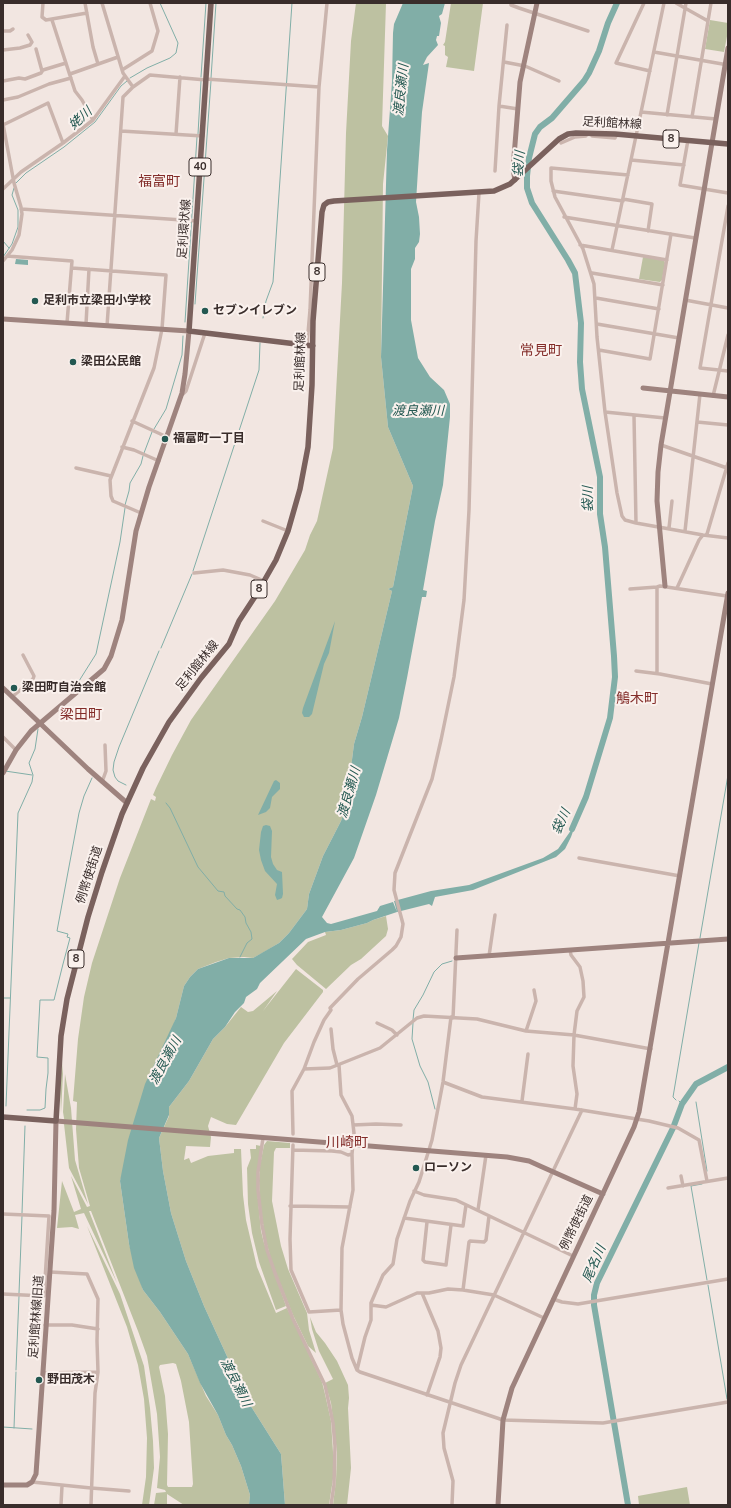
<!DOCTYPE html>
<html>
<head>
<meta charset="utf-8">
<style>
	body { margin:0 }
	#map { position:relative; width:731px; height:1508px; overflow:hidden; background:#f2e6e1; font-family:"Nunito Sans",sans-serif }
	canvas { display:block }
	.frame { position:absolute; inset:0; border:4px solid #392d2b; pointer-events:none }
</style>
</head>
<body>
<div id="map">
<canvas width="731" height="1508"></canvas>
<div class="frame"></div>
</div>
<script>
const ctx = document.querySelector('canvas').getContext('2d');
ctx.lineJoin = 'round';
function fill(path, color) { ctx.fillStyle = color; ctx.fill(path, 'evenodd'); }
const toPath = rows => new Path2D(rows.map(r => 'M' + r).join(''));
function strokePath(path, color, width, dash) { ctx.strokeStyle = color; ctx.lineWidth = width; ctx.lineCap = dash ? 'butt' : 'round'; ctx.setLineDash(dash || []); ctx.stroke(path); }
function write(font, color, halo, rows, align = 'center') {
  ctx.font = font + ' "Nunito Sans","Noto Sans JP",sans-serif'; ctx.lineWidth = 4; ctx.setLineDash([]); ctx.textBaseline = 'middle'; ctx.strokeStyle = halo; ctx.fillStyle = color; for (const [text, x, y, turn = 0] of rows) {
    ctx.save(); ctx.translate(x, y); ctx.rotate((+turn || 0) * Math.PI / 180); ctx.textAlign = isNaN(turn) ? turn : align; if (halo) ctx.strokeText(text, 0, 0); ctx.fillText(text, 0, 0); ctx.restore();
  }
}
fill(toPath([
	[356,3,386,3,382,126,388,136,383,184,381,357,388,427,413,486,393,587,388,589,392,591,362,717,354,744,346,807,341,821,323,856,309,894,307,909,289,933,279,943,264,952,253,958,244,957,229,958,216,962,198,969,190,977,184,986,176,1018,120,1181,129,1244,143,1290,160,1312,188,1354,206,1396,218,1415,226,1435,232,1445,241,1466,250,1495,249,1505,184,1505,167,1494,167,1505,154,1505,156,1493,166,1492,165,1490,157,1488,160,1457,157,1414,147,1356,138,1331,91,1211,89,1211,117,1283,84,1213,75,1215,79,1229,72,1227,57,1228,62,1181,74,1212,81,1209,71,1176,87,1207,90,1206,79,1168,76,1129,77,1102,73,1101,78,1039,84,997,92,963,120,878,151,799,155,801,156,797,153,795,156,788,172,755,191,720,275,601,305,550,310,535,317,521,333,448,342,283,346,133,351,41],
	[173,1363,176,1364,181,1381,189,1422,193,1484,192,1487,168,1487,167,1485,168,1434,165,1396,159,1367,160,1365],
	[451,3,483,3,474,71,446,67,448,57,445,55,445,46,443,45,445,42],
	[710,20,728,23,728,31,724,52,705,49],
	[643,257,664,260,665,263,662,280,660,282,639,279],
	[386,916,388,929,386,936,361,959,351,965,326,989,297,965,292,959,308,942,326,935,325,932,341,930,367,923,373,920],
	[296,969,323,990,323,992,284,1043,236,1125,227,1124,211,1117,208,1126,211,1137,210,1147,186,1146,184,1160,189,1158,191,1163,208,1156,234,1153,234,1149,241,1149,243,1195,246,1220,257,1267,276,1313,287,1308,322,1382,325,1394,331,1421,333,1452,333,1479,329,1505,285,1505,281,1454,247,1400,204,1306,186,1261,171,1213,163,1171,159,1138,169,1116,169,1107,189,1081,213,1039,225,1027,241,1007,248,1012,253,1011,277,991,263,1011],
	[62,1062,63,1074,61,1113,60,1085],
	[65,1074,71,1108,75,1160,88,1204,69,1168,64,1124,65,1124,63,1112],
	[267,1141,290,1143,290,1148,276,1148,274,1152,272,1201,281,1246,288,1269,307,1313,309,1330,316,1353,308,1346,293,1315,272,1263,265,1237,260,1203,259,1181,260,1165,264,1145],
	[256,1145,261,1146,257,1189,261,1231,264,1243,286,1306,276,1310,259,1262,252,1233,248,1204,247,1168,251,1158,250,1149,256,1149],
	[87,1226,120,1294,144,1366,150,1408,153,1441,154,1468,149,1505,142,1505,146,1477,147,1438,144,1399,138,1365,127,1327],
	[310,1317,316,1332,325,1343,337,1361,348,1385,349,1398,348,1408,351,1468,347,1505,333,1505,336,1480,337,1452,331,1403,325,1383,333,1379,319,1351,312,1329],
	[687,1487,690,1505,639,1505,638,1496]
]), '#bdc1a1');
fill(toPath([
	[403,3,445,3,442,14,439,16,441,23,439,36,437,36,436,40,438,45,427,57,423,65,429,63,422,112,418,170,416,202,419,217,420,234,419,242,415,248,415,259,411,269,411,320,418,358,430,377,444,390,450,404,450,417,443,485,435,521,423,590,427,591,426,597,422,597,407,678,399,718,376,795,354,858,322,917,327,923,331,924,377,911,380,906,393,902,397,912,373,920,367,923,341,930,325,932,306,939,260,983,257,989,246,997,244,1003,235,1012,225,1027,213,1039,189,1081,169,1107,169,1115,159,1138,163,1171,171,1213,186,1261,204,1306,247,1400,281,1454,285,1505,249,1505,250,1495,241,1466,232,1445,226,1435,218,1415,200,1383,188,1354,160,1312,143,1290,134,1268,129,1244,120,1181,128,1140,145,1084,176,1018,184,986,190,977,198,969,229,958,253,958,279,943,289,933,307,909,309,894,323,856,341,821,346,807,354,744,362,717,392,591,388,589,393,587,413,486,388,427,381,357,387,150,392,82,393,33,394,24],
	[16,259,28,260,28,265,15,264],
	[335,621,329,653,324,664,312,714,309,717,304,717,302,713,303,708],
	[276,780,280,783,280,789,272,797,270,808,266,812,258,815,274,781],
	[576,823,571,837,565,849,556,857,473,890,435,897,432,906,429,904,397,912,394,901,431,891,469,885,543,858,558,849],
	[266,825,270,826,272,831,271,857,273,864,277,870,282,872,283,894,282,898,280,899,277,900,275,895,277,884,265,871,261,860,259,850,261,832,263,826]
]), '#81aea7');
strokePath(toPath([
	[201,77,206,3],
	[130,78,147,68,170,58,176,53,178,43,160,3],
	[211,78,216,3],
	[198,134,201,81],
	[16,183,26,173,64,147,95,122,121,86,127,81],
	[3,241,9,248],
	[3,257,12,244,18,227,18,210,12,195,14,188],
	[195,304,211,81],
	[263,318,266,301,273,282,292,3],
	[185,322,197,137],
	[154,429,166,409,182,355,183,336],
	[144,453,152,432],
	[125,505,129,491,130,483,141,464,143,456],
	[193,571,259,370,260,343],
	[161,648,192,574],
	[79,681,96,654,120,542,125,508],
	[75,687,76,690],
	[5,771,32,775],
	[126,785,118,781,115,777,113,770,114,762,119,747,159,651],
	[166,803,170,808,198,867,218,891,224,892,225,896,237,909,240,910,245,917,246,923,251,932,252,939,247,943,240,957],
	[700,938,728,775],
	[3,998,10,998],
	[413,1020,414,1010,423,995,434,972,442,964,452,961],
	[413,1023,412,1039,420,1066,428,1082,435,1109],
	[676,1100,673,1097,699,943],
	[679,1101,682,1104],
	[696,1102,707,1171],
	[6,1106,18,813,32,782,33,775,29,763,35,749,38,729],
	[27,1110,40,1110,45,1108,46,1089,48,1073,48,1058,37,1057,40,1000,54,1000,63,964,70,938,67,937,68,934,57,931,79,813,84,796,92,778],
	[702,1184,691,1186,707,1280],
	[22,1213,25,1126],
	[708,1285,727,1399],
	[19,1293,22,1216],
	[16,1370,19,1296],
	[728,1405,728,1406],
	[3,1427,32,1429],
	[14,1428,16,1372]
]), '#81aea7', 1);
strokePath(toPath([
	[572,829,586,797,610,718,615,677,614,656,605,547,600,514,600,477,582,389,580,362,581,323,575,273,568,260,532,203,527,188,527,176,529,158,535,134,540,127,552,118,584,81,589,73,599,51,608,23,617,3],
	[628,1505,594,1305,594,1295,597,1283,673,1128,682,1104,696,1084,728,1067]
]), '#81aea7', 6);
strokePath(toPath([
	[43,3,42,17,46,20,87,13],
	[85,3,93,47,98,64],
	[102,3,123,73,133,87],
	[511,3,511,5,519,8,588,31],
	[644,3,616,63,650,71],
	[676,3,708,21],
	[52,20,75,91,82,100,93,120],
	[3,31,10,31,13,29],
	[36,49,42,71],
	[3,50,20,48,30,45,32,42,28,35],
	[654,52,728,65],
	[504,62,525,66,559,81],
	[122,70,152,51,158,31,150,3],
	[70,74,118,57],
	[206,79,319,87],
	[3,81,19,78,25,79,41,73,43,70,66,63],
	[3,100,18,97,49,84,71,78],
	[499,106,518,109],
	[641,112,716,119],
	[667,115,686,3],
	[692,117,711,3],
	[3,124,14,183,21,207,22,214,19,235,12,250,3,261],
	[3,125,48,103,63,143],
	[121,131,203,136],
	[176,134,180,77],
	[592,136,615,138,617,134],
	[688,140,680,185,728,193],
	[561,143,575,137,586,136],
	[631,160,684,165],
	[495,171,499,106,507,25],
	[628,175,551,168,551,181,555,197,583,249,594,284,597,337,605,412,617,493,622,516,625,520,636,523,703,535,728,538],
	[3,189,21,172,63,143,93,120,125,76],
	[553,191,623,201],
	[623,199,652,204,648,231],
	[728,206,700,368,728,371],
	[21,209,197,221],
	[564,217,695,238],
	[580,245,667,260],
	[612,250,664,3],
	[7,256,72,261,67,323],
	[72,268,166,275,162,329,154,368,110,480,111,496,113,501,141,513],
	[592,273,663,285],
	[596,298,659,309],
	[685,300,728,308],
	[86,324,89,269],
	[597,324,679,338],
	[107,326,123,97,133,87,150,75,206,80],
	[307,345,310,310,319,87,327,3],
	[599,350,650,359,671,234],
	[182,393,183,394,186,391,205,333],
	[713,396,728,335],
	[605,412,665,418],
	[634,416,636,523],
	[132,421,167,437],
	[697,422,728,425],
	[661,445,727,468],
	[122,447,134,450,159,461],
	[76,468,111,476],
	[263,521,288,531],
	[669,528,672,501],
	[685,531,700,394],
	[707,534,728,463],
	[194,573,223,570,250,575,264,581],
	[677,588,699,540,703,535],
	[630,589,657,587,660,586,727,596],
	[636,671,660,674,712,684],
	[657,673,657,587],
	[12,697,33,679,34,676,23,655],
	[3,737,16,750],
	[102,782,106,771,105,745],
	[579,858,680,876],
	[570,950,571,955,580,967,583,981,584,997,577,1011,574,1035,573,1066,577,1094,575,1109],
	[489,956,495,915],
	[453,1018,457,930],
	[377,1023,392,1030,397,1035],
	[331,1029,333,1049,337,1065],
	[526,1031,536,1001,534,990],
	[304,1069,330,1068,380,1048,417,1018,424,1016,477,1019,526,1031,574,1035,651,1049],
	[443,1082,482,1097,575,1109,649,1121,678,1128,699,1140,707,1181],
	[522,1101,528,1054],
	[353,1125,376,1124,401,1125],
	[293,1134,292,1091,304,1069,314,1042,324,1020,331,1010,330,1008,358,979,392,950,396,946,401,937,403,924,394,890,395,873,432,779,441,740,454,677,464,600,469,510,476,241,479,193],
	[263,1138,258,1172,258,1190,262,1225,267,1250,275,1273,293,1319,325,1385,333,1423,335,1446,334,1485,331,1505],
	[293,1145,290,1239,291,1270,309,1312,341,1310],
	[293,1150,332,1151,341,1152,348,1155,352,1154,354,1133,352,1116,341,1095,339,1065],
	[352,1154,353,1190,342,1248,341,1310,343,1324,352,1358,357,1370,360,1372,503,1420,603,1423,728,1402],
	[681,1176,683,1186],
	[668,1188,728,1178],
	[414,1191,424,1195,456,1200,573,1256],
	[290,1206,350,1207],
	[478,1210,486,1155],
	[3,1214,49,1216,44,1296],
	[404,1218,463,1226,466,1205],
	[427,1222,423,1260,425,1262,446,1265,451,1225],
	[50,1272,87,1274,98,1299,97,1341,98,1372,95,1393,91,1505],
	[463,1290,469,1242,470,1241,484,1242,486,1240,489,1216],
	[422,1293,438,1331,441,1348,440,1357,427,1395],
	[3,1294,44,1296],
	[553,1299,562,1302,578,1304,728,1279],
	[371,1305,386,1307,417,1293,429,1293,448,1289,463,1290,494,1295,544,1318],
	[45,1325,72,1325,98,1329],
	[357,1370,365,1337,371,1320,371,1303,383,1275,393,1264,397,1239,410,1201,419,1182,432,1140,443,1082,451,1017],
	[43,1373,98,1372],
	[32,1482,91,1488,129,1491],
	[61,1505,62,1486],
	[452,1505,453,1481,444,1448,443,1433,455,1383,461,1365,582,1110]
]), '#cab4ad', 3.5);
strokePath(toPath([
	[515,180,513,169,520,82,537,3],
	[3,319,189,331,185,374,182,393,149,487,136,531,122,620,111,656,104,669,97,675,31,731,16,750,3,773],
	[643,388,728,397],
	[665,586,657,501,658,472,661,445,728,48],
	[3,688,88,769,127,803],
	[456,958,728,939],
	[3,1485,27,1485,32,1482,36,1474,54,1211,56,1121,507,1157,529,1161,540,1166,603,1194],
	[498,1505,503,1420,512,1388,634,1127,639,1112,728,593]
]), '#9e837e', 5);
strokePath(toPath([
	[211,3,189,331,313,346],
	[3,1117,56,1121,61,1036,67,999,88,917,102,872,122,814,143,768,169,722,201,678,229,644,239,621,256,595,276,560,288,531,300,489,308,447,312,385,313,321,322,212,324,205,328,202,334,201,494,191,510,184,559,139,568,134,576,133,615,134,728,144]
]), '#7a615d', 5.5);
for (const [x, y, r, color] of [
	[35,301,4,"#235851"],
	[205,311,4,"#235851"],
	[73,362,4,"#235851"],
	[165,439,4,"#235851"],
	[14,688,4,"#235851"],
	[416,1168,4,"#235851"],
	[39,1380,4,"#235851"]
]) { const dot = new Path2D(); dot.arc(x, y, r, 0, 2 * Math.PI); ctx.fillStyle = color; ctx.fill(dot); strokePath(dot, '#faf1ed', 1.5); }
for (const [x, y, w] of [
	[671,139,16],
	[200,167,22],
	[317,272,16],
	[259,589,16],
	[76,959,16]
]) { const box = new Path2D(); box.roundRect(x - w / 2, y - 9, w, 18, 3); ctx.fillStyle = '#faf1ed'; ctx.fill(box); strokePath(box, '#392d2b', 1); }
write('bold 11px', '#392d2b', null, [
	["8",671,139],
	["40",200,167],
	["8",317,272],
	["8",259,589],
	["8",76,959]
]);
write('12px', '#392d2b', '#faf1ed', [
	["足利館林線",612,124,3],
	["足利環状線",185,229,-86],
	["足利館林線",301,362,-88],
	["足利館林線",198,666,-51],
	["例幣使街道",90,875,-72],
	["例幣使街道",577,1223,-64],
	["足利館林線旧道",37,1317,-86]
]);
write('bold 12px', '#392d2b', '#faf1ed', [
	["足利市立梁田小学校",43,301],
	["セブンイレブン",213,311],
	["梁田公民館",81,362],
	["福富町一丁目",173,439],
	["梁田町自治会館",22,688],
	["ローソン",424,1168],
	["野田茂木",47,1380]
], 'left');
write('italic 13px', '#235851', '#faf1ed', [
	["渡良瀬川",402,90,-84],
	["姥川",81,119,-42],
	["袋川",520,164,-84],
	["渡良瀬川",418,412],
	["袋川",589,499,-91],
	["渡良瀬川",350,793,-74],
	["袋川",562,822,-65],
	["渡良瀬川",166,1061,-61],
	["尾名川",595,1264,-67],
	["渡良瀬川",235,1383,63]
]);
write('14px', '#832c29', '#faf1ed', [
	["福富町",159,183],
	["常見町",541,352],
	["鵤木町",637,700],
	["梁田町",81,716],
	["川崎町",347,1144]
]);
</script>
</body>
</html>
